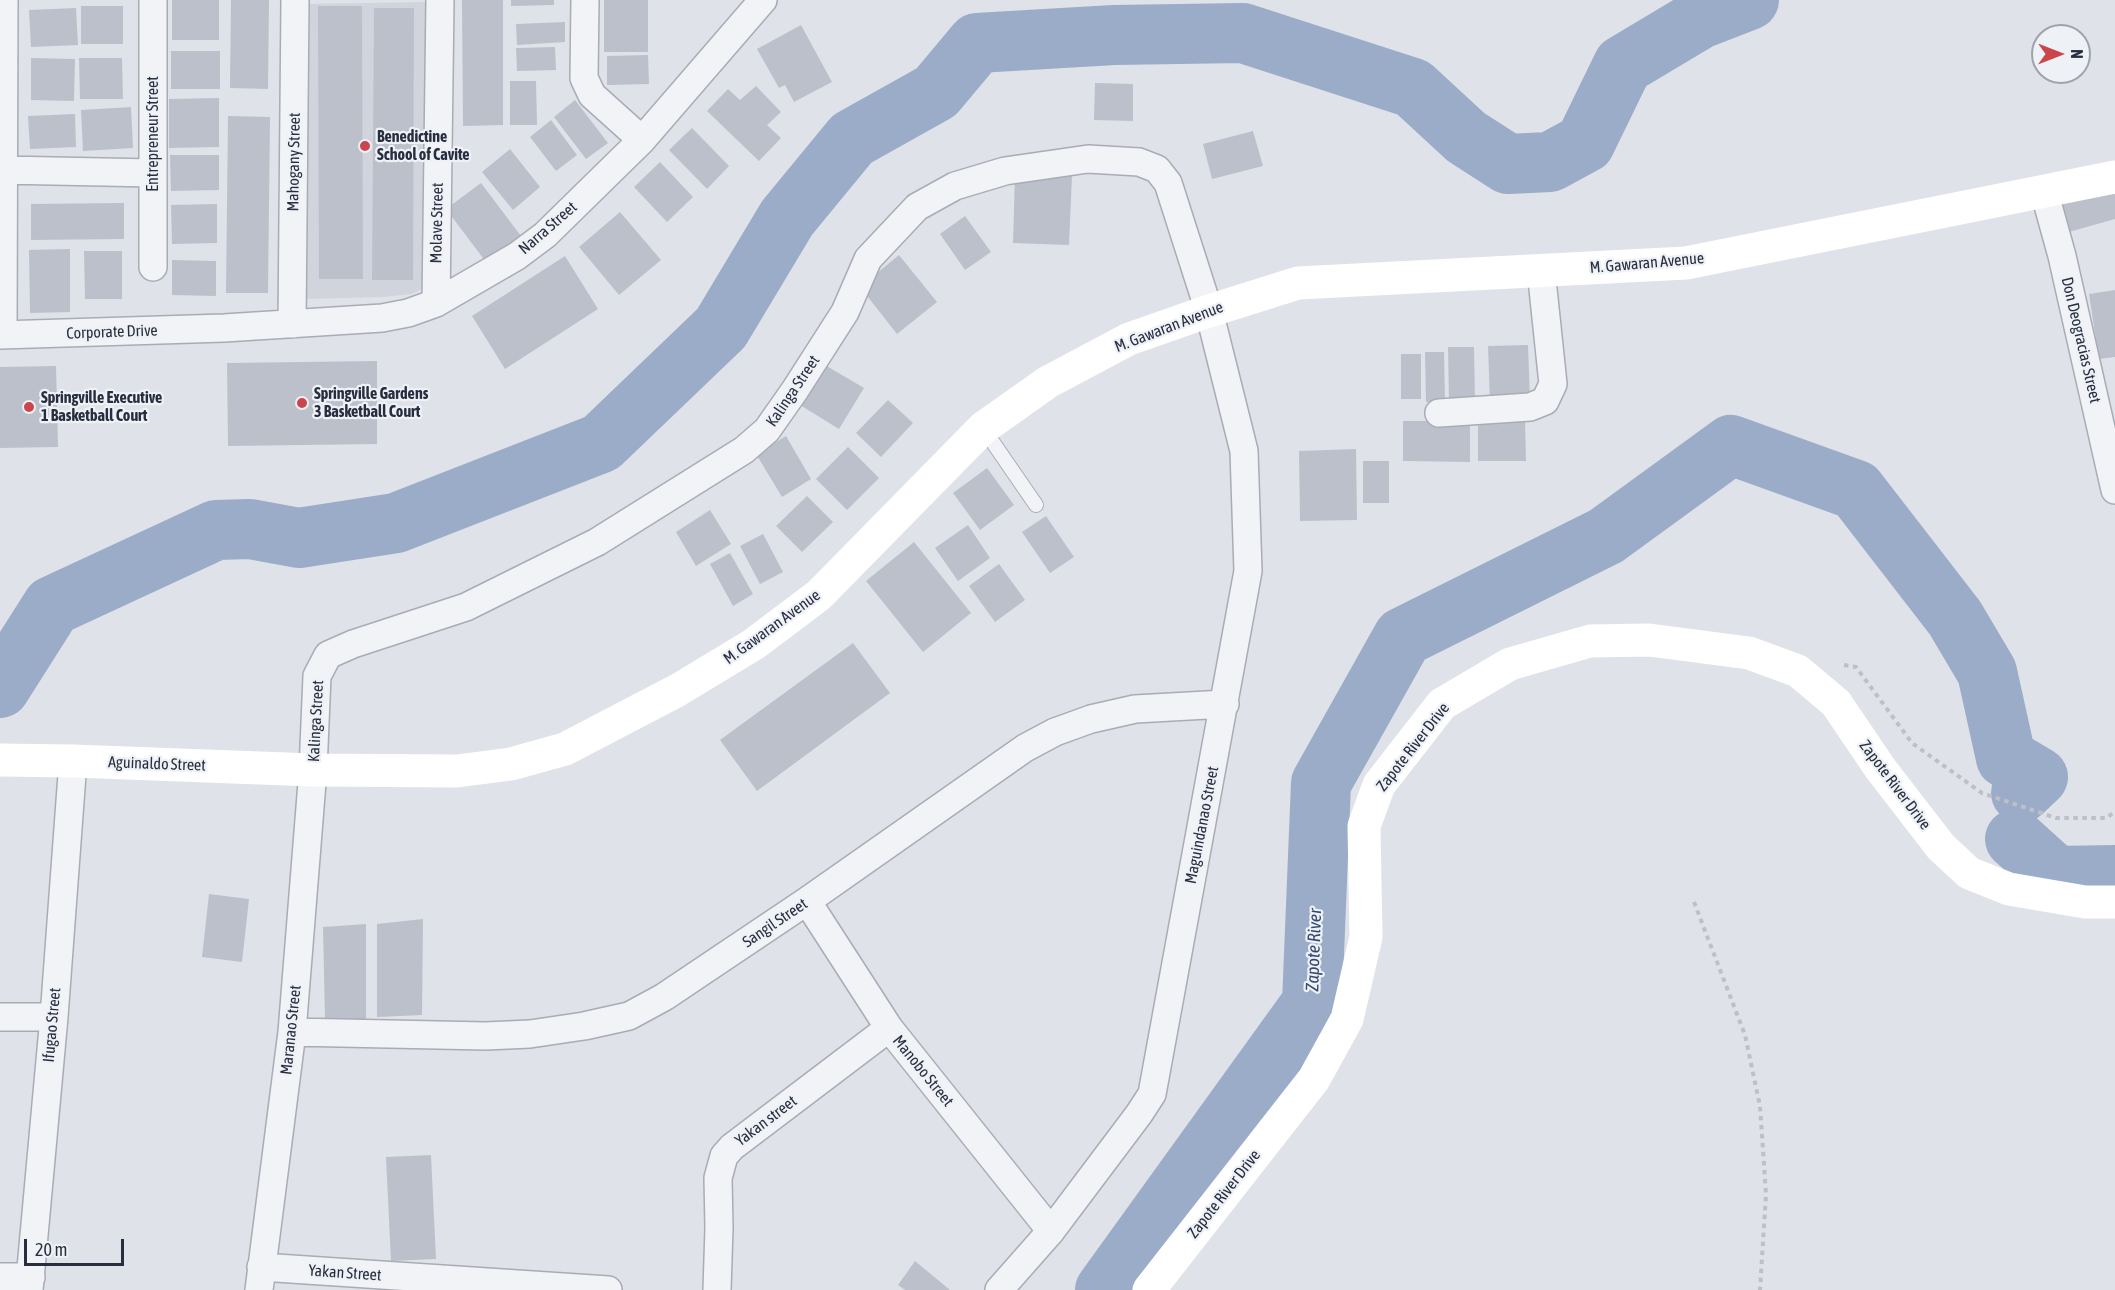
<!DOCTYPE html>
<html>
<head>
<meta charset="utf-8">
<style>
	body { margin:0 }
	#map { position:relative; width:2115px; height:1290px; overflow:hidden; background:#dfe2e8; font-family:"Asap Condensed",sans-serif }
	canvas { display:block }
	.north { position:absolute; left:2031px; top:24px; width:60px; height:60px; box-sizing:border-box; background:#eef1f6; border:2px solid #9fa3ad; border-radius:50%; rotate:90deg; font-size:16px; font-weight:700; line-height:24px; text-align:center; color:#282e3f }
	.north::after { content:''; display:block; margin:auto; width:21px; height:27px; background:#cc454c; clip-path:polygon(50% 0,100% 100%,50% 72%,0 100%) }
	.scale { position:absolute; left:24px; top:1239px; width:100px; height:27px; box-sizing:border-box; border:3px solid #282e3f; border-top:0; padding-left:8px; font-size:18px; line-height:21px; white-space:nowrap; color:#282e3f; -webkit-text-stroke:4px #eef1f6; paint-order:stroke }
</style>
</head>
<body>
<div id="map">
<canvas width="2115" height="1290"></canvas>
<div class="north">N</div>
<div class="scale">20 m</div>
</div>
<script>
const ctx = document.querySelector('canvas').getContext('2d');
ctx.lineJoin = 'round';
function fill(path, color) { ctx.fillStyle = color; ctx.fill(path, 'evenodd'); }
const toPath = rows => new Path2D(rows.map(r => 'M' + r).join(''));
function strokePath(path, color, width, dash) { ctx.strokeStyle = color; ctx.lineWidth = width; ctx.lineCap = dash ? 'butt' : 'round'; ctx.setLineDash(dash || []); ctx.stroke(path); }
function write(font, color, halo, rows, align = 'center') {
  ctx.font = font + ' "Asap Condensed",sans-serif'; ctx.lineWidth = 4.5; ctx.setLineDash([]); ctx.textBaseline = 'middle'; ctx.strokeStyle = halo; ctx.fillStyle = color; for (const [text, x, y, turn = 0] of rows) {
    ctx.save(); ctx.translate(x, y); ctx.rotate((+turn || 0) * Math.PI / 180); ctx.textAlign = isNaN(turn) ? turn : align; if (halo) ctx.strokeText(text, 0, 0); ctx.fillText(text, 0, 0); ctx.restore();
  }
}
fill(toPath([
	[428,2,423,289,411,294,384,297,305,299,305,4]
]), '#d1d4dd');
strokePath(toPath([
	[0,688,52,606,216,530,250,529,299,538,396,523,601,443,721,328,787,218,852,139,936,92,977,43,1114,35,1243,33,1413,88,1466,137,1508,164,1550,162,1585,143,1623,65,1700,19,1749,0],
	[2015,839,2056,876,2115,875],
	[1105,1290,1312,1003,1321,783,1403,637,1606,536,1731,445,1856,490,1955,618,1987,672,2006,758,2038,777,2021,793]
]), '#9aacc8', 60);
fill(toPath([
	[172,0,219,0,219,40,172,40],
	[231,0,269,0,268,89,230,88],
	[462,0,503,0,503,125,463,126],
	[511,0,554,0,554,5,511,6],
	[604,0,648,0,648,52,604,52],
	[81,6,123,6,123,44,81,44],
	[318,6,362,6,363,279,319,279],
	[76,8,78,45,31,47,29,10],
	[374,8,414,8,413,280,372,280],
	[565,22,565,42,517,45,516,24],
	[801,25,832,82,794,102,785,85,779,88,757,49],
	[555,47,556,70,517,71,516,48],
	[171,51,220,51,220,89,171,89],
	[648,55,649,84,607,85,607,56],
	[31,58,75,59,74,101,31,100],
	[79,58,122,58,123,99,80,99],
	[510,81,536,81,537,125,510,125],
	[1095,83,1133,84,1133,121,1094,120],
	[756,86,781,112,767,125,781,138,759,161,707,111,728,89,740,100],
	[219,98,219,147,169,148,169,99],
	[575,100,608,143,586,159,554,117],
	[131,107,133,148,83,151,81,110],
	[75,114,76,147,30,149,28,116],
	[228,116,270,117,268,293,226,293],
	[551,120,577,155,556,171,530,137],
	[692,128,729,166,707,189,669,150],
	[1253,131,1263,166,1212,179,1203,144],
	[510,149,540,187,513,210,482,172],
	[170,155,219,155,219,190,171,191],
	[660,162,693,197,667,222,634,187],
	[1015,174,1072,176,1069,245,1013,243],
	[2115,179,2115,219,2069,232,2058,195],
	[481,183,521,236,486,262,446,209],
	[124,203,124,239,31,240,31,204],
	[217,204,217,243,172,244,171,205],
	[620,212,661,260,619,295,579,247],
	[965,216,991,252,965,270,940,234],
	[70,249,70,312,30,313,29,250],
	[84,251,122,251,122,299,85,299],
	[899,255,937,302,897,334,860,287],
	[565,256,598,309,505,369,472,316],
	[172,260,216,261,216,296,172,295],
	[2115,290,2115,357,2099,359,2089,294],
	[1528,345,1530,400,1490,402,1488,346],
	[1448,347,1474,347,1475,402,1449,402],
	[1425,352,1444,352,1445,401,1426,402],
	[1401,354,1421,354,1421,399,1401,399],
	[377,361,377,444,228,446,227,363],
	[825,365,864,388,839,429,800,405],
	[56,366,58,447,0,448,0,367],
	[888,400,913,423,881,457,856,433],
	[1403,421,1470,421,1470,462,1403,461],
	[1525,421,1526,461,1478,461,1478,422],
	[786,436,811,479,782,497,756,454],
	[848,447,879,478,847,510,816,479],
	[1356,449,1357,520,1300,521,1299,451],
	[1363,461,1389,461,1389,503,1363,503],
	[987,468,1014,505,980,530,953,493],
	[807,496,833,522,802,552,776,526],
	[710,510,731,544,696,566,676,532],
	[1046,516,1074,557,1050,573,1022,532],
	[968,525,990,558,958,581,935,548],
	[763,534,783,572,760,584,740,546],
	[914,542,971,613,923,652,866,581],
	[730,553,753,594,733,606,710,564],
	[999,564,1025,600,995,622,969,586],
	[853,643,890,693,757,791,720,740],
	[209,894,249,899,242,962,202,957],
	[423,919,422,1015,377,1017,377,924],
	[366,924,366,1020,325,1019,323,927],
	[431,1155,436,1259,391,1261,386,1157],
	[915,1261,950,1290,905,1290,898,1285]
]), '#bcc0cb');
const lane = toPath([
	[983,428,1036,505]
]);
const street = toPath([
	[585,0,584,78,592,95,642,140],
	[3,170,153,173],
	[2044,191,2062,256,2115,490],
	[153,267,153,0],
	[436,303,440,0],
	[292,324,295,0],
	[0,335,224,328,382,318,408,313,436,303,517,256,545,235,642,140,763,0],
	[3,335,4,0],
	[1439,413,1530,407,1545,401,1553,384,1541,270],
	[807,901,889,1028,1051,1231],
	[0,1017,54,1017],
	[292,1032,486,1036,530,1034,584,1026,629,1016,664,997,807,901,1025,748,1055,732,1091,719,1135,709,1225,704],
	[261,1267,608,1290],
	[0,1277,31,1277],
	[29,1290,54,1017,73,761],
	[259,1290,292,1032,313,770,317,676,328,655,353,644,466,607,597,542,744,450,767,430,795,390,845,312,868,259,917,207,955,186,1005,171,1088,159,1139,162,1157,169,1168,183,1209,311,1244,451,1248,571,1152,1094,1139,1114,1051,1231,999,1290],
	[717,1290,719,1228,718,1178,724,1156,732,1147,889,1028]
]);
strokePath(lane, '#a8acb5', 16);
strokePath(street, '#a8acb5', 30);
strokePath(toPath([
	[1844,665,1856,667,1912,743,1982,793,2056,818,2107,818,2115,811],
	[1694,902,1745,1035,1760,1106,1766,1194,1760,1290]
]), '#bdc0c6', 4, [4.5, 4.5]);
strokePath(lane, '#f2f3f6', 14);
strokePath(street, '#f2f3f6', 27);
strokePath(toPath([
	[0,760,73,761,313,770,457,771,511,764,565,749,678,690,754,644,819,595,983,428,1048,382,1129,339,1209,311,1298,283,1686,263,2115,177],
	[1149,1290,1314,1079,1347,1019,1366,937,1364,826,1379,785,1442,704,1510,664,1590,641,1649,640,1749,653,1798,671,1836,703,1880,768,1941,847,1969,873,2009,889,2085,902,2115,902]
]), '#fff', 33);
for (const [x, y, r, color] of [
	[365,146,6,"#cc454c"],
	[302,403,6,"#cc454c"],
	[29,407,6,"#cc454c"]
]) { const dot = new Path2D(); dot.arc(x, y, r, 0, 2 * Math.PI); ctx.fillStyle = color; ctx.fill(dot); strokePath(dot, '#eef1f6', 2); }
write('16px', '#282e3f', '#eef1f6', [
	["Entrepreneur Street",153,134,-90],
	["Mahogany Street",294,162,-89],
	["Molave Street",437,223,-89],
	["Narra Street",548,228,-41],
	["M. Gawaran Avenue",1647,263,-5],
	["M. Gawaran Avenue",1169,327,-21],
	["Corporate Drive",112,332,-2],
	["Don Deogracias Street",2081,340,77],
	["Kalinga Street",793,391,-56],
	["M. Gawaran Avenue",772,627,-36],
	["Kalinga Street",316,721,-87],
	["Zapote River Drive",1413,747,-52],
	["Aguinaldo Street",157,764,2],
	["Zapote River Drive",1895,785,53],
	["Maguindanao Street",1202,825,-79],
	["Sangil Street",775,923,-34],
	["Ifugao Street",52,1025,-85],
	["Maranao Street",291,1030,-84],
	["Manobo Street",923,1071,51],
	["Yakan street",766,1121,-37],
	["Zapote River Drive",1224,1194,-52],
	["Yakan Street",345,1273,4]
]);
write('bold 16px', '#282e3f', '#eef1f6', [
	["Benedictine",377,137],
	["School of Cavite",377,155],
	["Springville Gardens",314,394],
	["3 Basketball Court",314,412],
	["Springville Executive",41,398],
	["1 Basketball Court",41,416]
], 'left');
write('italic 18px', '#334972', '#eef1f6', [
	["Zapote River",1314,950,-88]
]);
</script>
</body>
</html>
